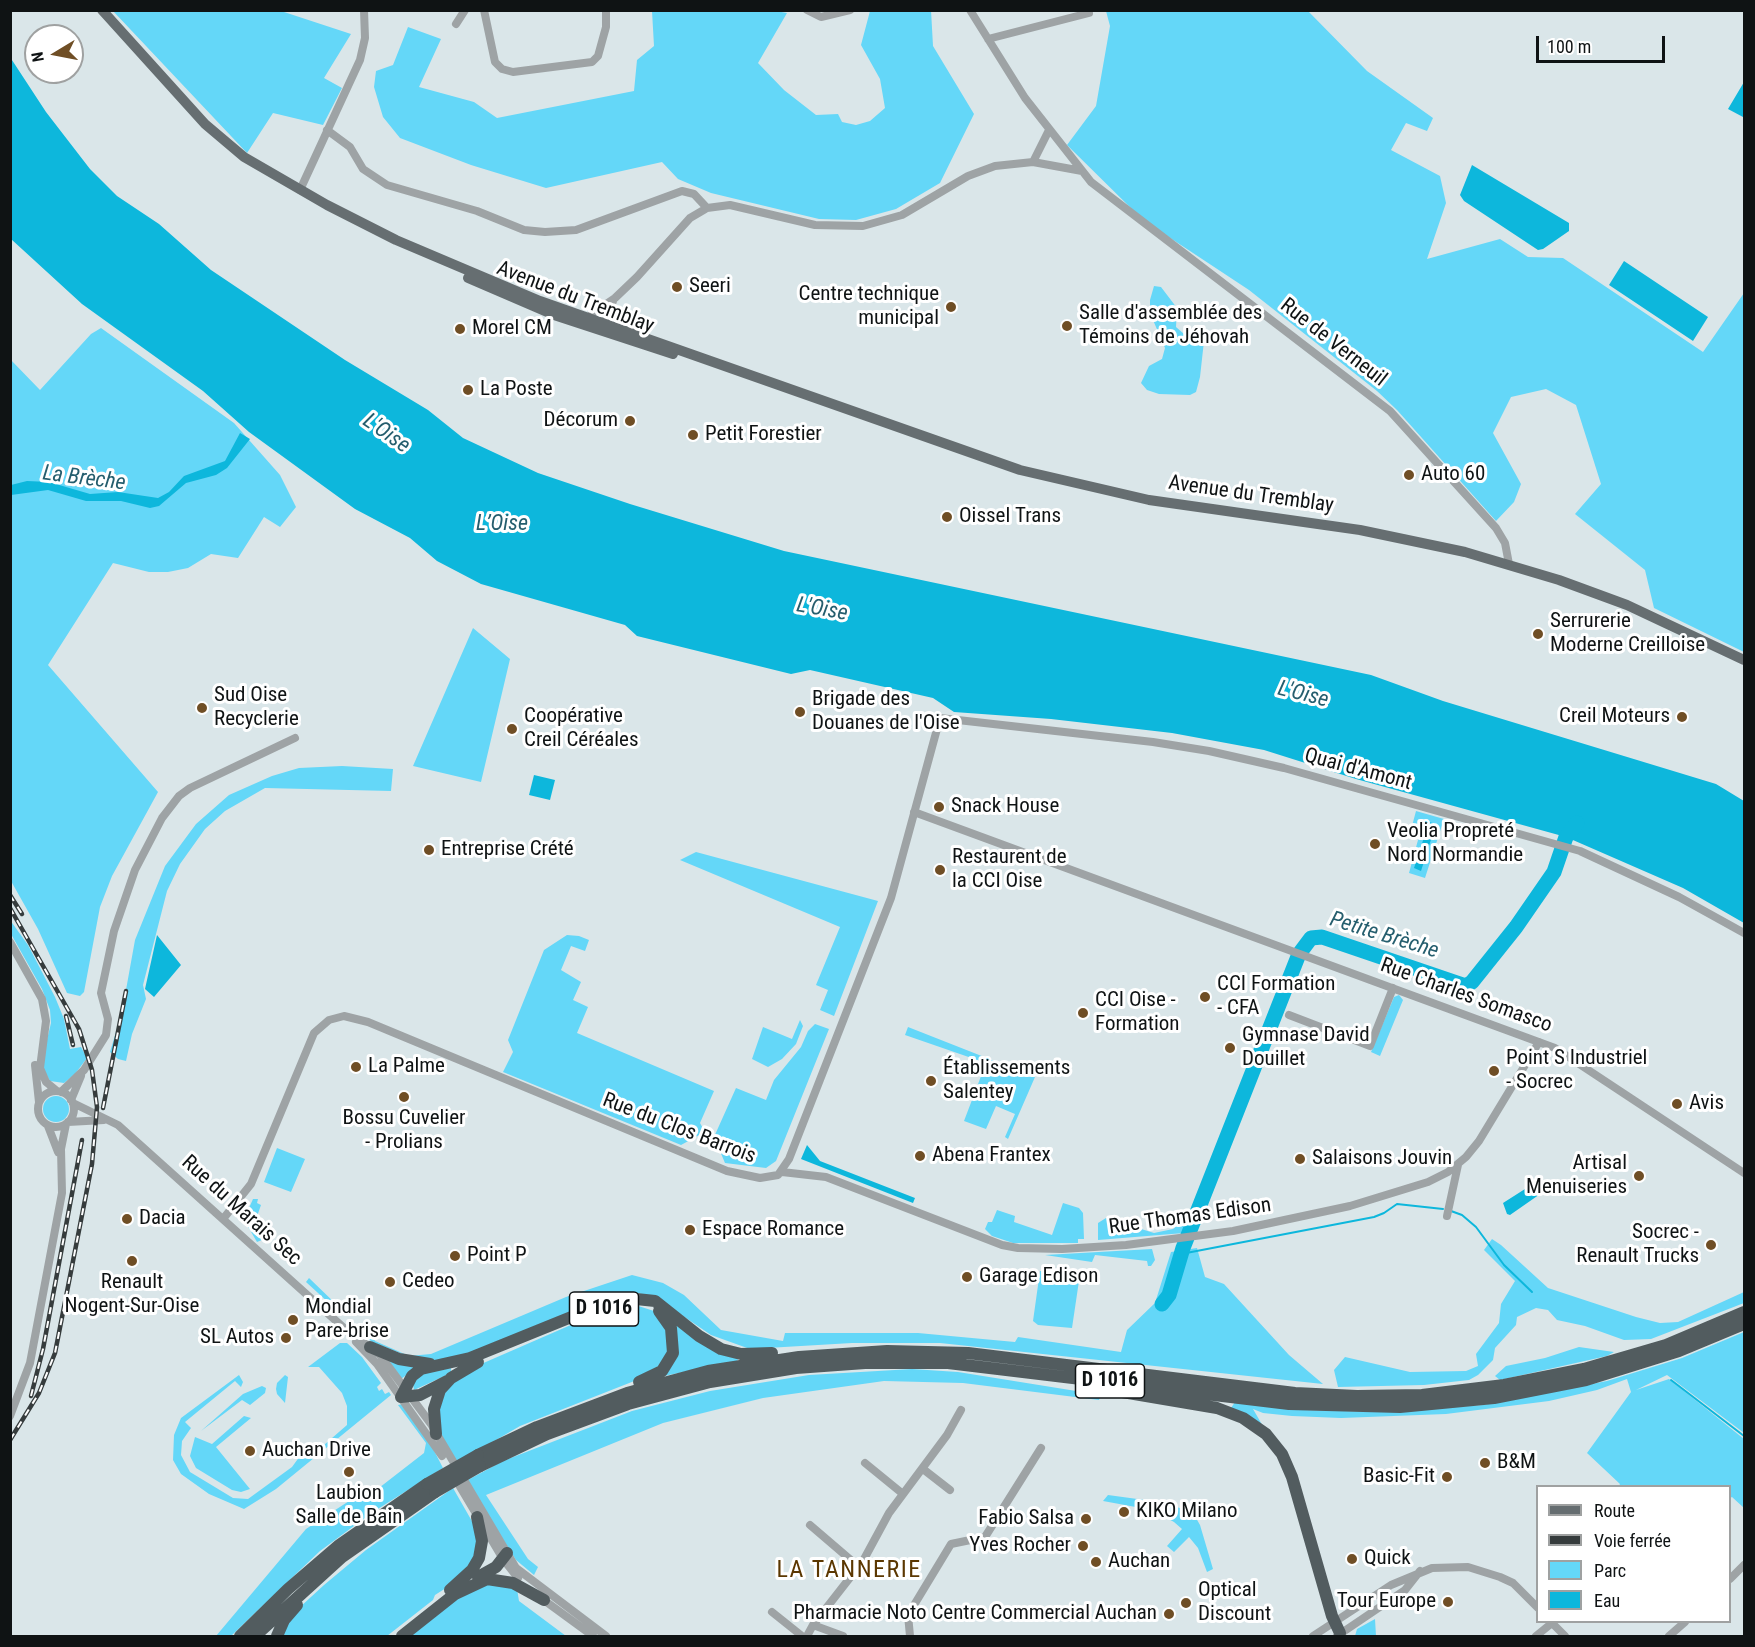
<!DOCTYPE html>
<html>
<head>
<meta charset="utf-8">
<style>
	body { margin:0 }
	#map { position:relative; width:1755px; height:1647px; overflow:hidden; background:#dae6e9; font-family:"Roboto Condensed",sans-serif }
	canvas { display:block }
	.frame { position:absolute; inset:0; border:12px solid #0f1314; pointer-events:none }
	.legend { position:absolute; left:1536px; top:1485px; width:195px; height:138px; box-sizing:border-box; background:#fff; border:2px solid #9fa1a1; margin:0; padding:8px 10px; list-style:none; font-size:18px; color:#0f1314 }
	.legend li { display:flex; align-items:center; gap:12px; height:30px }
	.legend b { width:30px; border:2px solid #9fa1a1 }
	.north { position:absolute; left:24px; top:24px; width:60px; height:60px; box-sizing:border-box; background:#fff; border:2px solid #9fa1a1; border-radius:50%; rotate:260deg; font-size:16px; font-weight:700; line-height:24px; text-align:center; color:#0f1314 }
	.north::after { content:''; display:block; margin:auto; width:21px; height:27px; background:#6f4e25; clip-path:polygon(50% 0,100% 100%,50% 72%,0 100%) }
	.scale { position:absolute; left:1536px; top:36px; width:129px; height:27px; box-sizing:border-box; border:3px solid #0f1314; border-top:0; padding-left:8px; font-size:18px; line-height:21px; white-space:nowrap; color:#0f1314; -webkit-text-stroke:4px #fff; paint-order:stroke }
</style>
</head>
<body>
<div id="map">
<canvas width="1755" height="1647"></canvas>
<div class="frame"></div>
<ul class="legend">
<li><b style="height:8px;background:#666e71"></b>Route</li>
<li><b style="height:8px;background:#363c3d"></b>Voie ferrée</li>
<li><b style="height:16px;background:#64d7f8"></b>Parc</li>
<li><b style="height:16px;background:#0db7dc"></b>Eau</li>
</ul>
<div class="north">N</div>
<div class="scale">100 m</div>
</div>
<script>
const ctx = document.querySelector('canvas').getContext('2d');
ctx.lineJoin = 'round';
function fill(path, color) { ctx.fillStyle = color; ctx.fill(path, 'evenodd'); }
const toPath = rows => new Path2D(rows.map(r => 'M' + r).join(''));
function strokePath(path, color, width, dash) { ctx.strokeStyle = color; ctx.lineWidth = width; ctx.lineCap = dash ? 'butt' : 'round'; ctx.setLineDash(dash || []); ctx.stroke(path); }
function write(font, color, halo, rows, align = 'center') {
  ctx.font = font + ' "Roboto Condensed",sans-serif'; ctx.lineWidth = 6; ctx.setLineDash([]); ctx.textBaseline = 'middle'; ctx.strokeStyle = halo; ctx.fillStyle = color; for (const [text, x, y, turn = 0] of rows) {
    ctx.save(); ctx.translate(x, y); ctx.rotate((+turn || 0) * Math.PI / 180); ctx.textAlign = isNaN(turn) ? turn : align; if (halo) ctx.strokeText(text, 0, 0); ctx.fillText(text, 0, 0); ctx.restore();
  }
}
fill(toPath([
	[931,10,933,46,974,114,940,183,896,209,856,220,819,219,711,193,678,179,662,162,546,188,471,165,400,138,383,117,374,87,376,71,393,65,408,27,441,39,419,87,474,102,497,118,634,91,637,60,654,46,652,11,776,11,787,13,758,63,784,90,816,115,838,114,842,122,856,125,870,121,885,108,880,79,861,45,870,11],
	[113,11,281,11,351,34,324,78,342,88,323,125,273,113,247,153],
	[1106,11,1308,11,1367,71,1433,118,1427,131,1406,123,1391,150,1440,176,1446,203,1427,259,1500,239,1528,257,1563,258,1703,352,1744,293,1744,652,1654,608,1645,570,1575,514,1601,484,1576,405,1546,389,1511,397,1493,433,1521,484,1514,502,1496,521,1397,410,1377,391,1249,290,1143,220,1067,145,1096,106,1110,26],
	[1154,286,1161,287,1177,308,1176,327,1184,334,1201,335,1204,341,1200,377,1196,392,1190,395,1159,394,1147,390,1141,383,1149,366,1162,359,1165,348,1150,313,1150,300],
	[101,328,234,423,280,475,296,507,280,527,264,517,238,558,211,554,188,568,168,572,149,572,113,563,48,665,158,792,112,876,100,907,84,992,80,996,67,993,38,929,11,881,10,359,40,390,91,334],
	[473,628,510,659,481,782,413,766],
	[342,766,393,769,391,791,265,788,225,811,205,829,180,864,167,891,143,985,146,999,132,1034,126,1061,118,1059,110,1052,122,1012,135,940,165,866,196,824,229,795,272,776,299,768],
	[1416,811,1444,819,1425,878,1409,873,1421,829,1412,826],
	[696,852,878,901,834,1016,820,1010,828,990,816,985,840,927,680,860],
	[10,920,28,945,55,997,64,1019,70,1049,81,1047,87,1058,75,1074,64,1083,50,1081,44,1070,43,1056,51,1023,50,1010,42,989,11,934],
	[567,935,579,936,589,940,585,951,571,946,561,970,581,982,573,1000,588,1007,577,1033,714,1091,700,1123,705,1132,681,1145,503,1072,513,1052,508,1040,544,950],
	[1399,995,1403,1000,1380,1056,1371,1052,1394,997],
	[800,1020,803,1026,796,1044,782,1059,768,1067,752,1059,763,1027,792,1039],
	[815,1024,829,1029,776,1161,766,1168,725,1163,714,1137,736,1088,766,1100,774,1080,801,1047,808,1031],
	[908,1027,1035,1077,1008,1139,1005,1137,1015,1114,996,1106,986,1129,964,1121,986,1063,905,1035],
	'43 1109a13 13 0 1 1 26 0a13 13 0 1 1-26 0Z',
	[277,1148,305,1159,291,1192,264,1182],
	[253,1199,258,1199,257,1203,261,1205,254,1225,259,1228,262,1240,257,1242,247,1225,249,1208],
	[1063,1203,1079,1208,1083,1213,1084,1239,1078,1239,1078,1243,1013,1243,992,1236,985,1229,988,1222,992,1222,997,1210,1015,1216,1014,1222,1052,1235],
	[1191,1214,1184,1233,1098,1240,1098,1223,1106,1218,1154,1233,1173,1229],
	[1492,1239,1501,1245,1548,1288,1636,1317,1660,1323,1678,1322,1744,1292,1744,1303,1651,1339,1624,1340,1585,1326,1557,1320,1548,1310,1536,1308,1517,1317,1516,1325,1495,1348,1493,1360,1478,1375,1469,1380,1424,1385,1338,1387,1334,1370,1345,1357,1410,1372,1466,1371,1478,1366,1476,1354,1499,1323,1501,1304,1515,1281,1484,1250],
	[1197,1248,1205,1277,1224,1284,1289,1355,1323,1384,940,1343,852,1343,750,1349,711,1335,658,1299,638,1293,618,1294,472,1352,439,1362,418,1360,372,1342,364,1335,367,1331,364,1327,368,1327,375,1341,409,1356,431,1354,566,1297,632,1275,663,1283,684,1295,721,1330,783,1341,785,1333,918,1333,1015,1342,1018,1337,1121,1352,1127,1330,1155,1303,1171,1252],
	[1152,1249,1155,1260,1151,1266,1148,1266,1147,1261,1095,1255,1092,1262,1045,1255],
	[1040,1271,1080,1274,1072,1328,1038,1325,1033,1321],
	[309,1278,338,1306,341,1314,306,1282],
	[632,1304,654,1311,666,1324,668,1358,647,1376,520,1426,455,1464,441,1439,439,1403,451,1383,472,1368,580,1321],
	[673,1323,738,1359,737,1361,664,1376],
	[1744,1332,1744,1433,1667,1375,1636,1390,1669,1379,1744,1439,1744,1508,1732,1497,1730,1498,1730,1486,1619,1486,1620,1484,1587,1453,1631,1392,1627,1379,1597,1390,1549,1401,1446,1414,1341,1418,1292,1416,1263,1413,1253,1409,1264,1428,1231,1408,1235,1402,1304,1410,1384,1412,1483,1405,1607,1381,1682,1358],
	[340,1343,347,1343,362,1357,381,1383,377,1387,379,1391,382,1389,385,1394,389,1392,391,1395,276,1489,244,1509,209,1494,181,1474,173,1460,174,1435,181,1418,239,1375,243,1382,241,1387,235,1381,185,1422,191,1428,182,1441,181,1455,190,1472,233,1498,248,1499,292,1467,300,1456,302,1445,312,1449,324,1445,347,1425,347,1406,342,1393,319,1367,308,1367],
	[1579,1347,1614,1352,1607,1356,1500,1380,1495,1376,1506,1366,1545,1358],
	[387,1358,416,1368,401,1379],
	[451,1368,451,1373,414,1390,413,1384,422,1373],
	[912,1369,958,1372,1101,1395,1099,1400,963,1383,884,1381,763,1398,663,1423,486,1495,528,1559,538,1567,534,1575,516,1560,466,1481,503,1461,632,1411,710,1391,809,1375],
	[285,1375,288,1377,285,1403,277,1394,276,1389,277,1383],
	[262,1386,266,1388,265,1393,250,1405,242,1400,201,1431,243,1394],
	[403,1404,426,1435,443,1468,373,1512,320,1551,231,1636,216,1636,306,1529,366,1490,375,1491,424,1453,426,1443,398,1405],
	[244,1416,251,1418,216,1447,250,1489,241,1492,232,1490,196,1468,190,1456,195,1437,212,1444],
	[453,1488,477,1530,475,1559,457,1581,435,1595,433,1600,387,1636,280,1636,299,1608,324,1585,366,1550],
	[1108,1495,1152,1501,1192,1511,1200,1525,1213,1569,1207,1572,1198,1548,1189,1537,1174,1552,1167,1546,1182,1529,1174,1522,1152,1510,1103,1501],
	[486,1582,517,1589,519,1601,566,1636,409,1636,460,1597],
	[1375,1619,1376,1636,1355,1636,1357,1629]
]), '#64d7f8');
fill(toPath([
	[10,57,46,112,90,169,117,196,159,224,211,270,345,360,428,410,463,438,538,473,630,504,784,551,1371,675,1443,701,1716,784,1744,801,1744,923,1683,888,1566,837,1356,779,1264,750,1172,733,1051,719,954,712,933,698,810,670,791,674,637,636,625,625,481,584,437,561,410,538,355,509,249,432,203,391,82,304,11,239],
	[1744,82,1744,115,1743,117,1728,109],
	[1472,165,1569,223,1569,231,1543,249,1538,250,1464,201,1460,195],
	[1624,261,1708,317,1693,341,1609,285],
	[240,433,250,439,227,468,216,475,186,483,159,506,150,508,121,501,86,501,48,490,11,495,11,485,27,481,49,482,90,494,118,492,158,498,169,492,184,476,225,461],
	[534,775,555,780,550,800,529,795],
	[1429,822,1436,824,1421,871,1414,868],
	[157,935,181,965,154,997,145,989],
	[807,1145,820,1161,915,1198,913,1203,801,1159],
	[1536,1182,1542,1185,1543,1192,1510,1215,1507,1214,1503,1203]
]), '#0db7dc');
strokePath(toPath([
	[1451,1211,1462,1215,1476,1227,1504,1265,1532,1292],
	[1181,1254,1374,1217,1384,1213,1397,1204,1443,1209],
	[1671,1380,1744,1436]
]), '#0db7dc', 2);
strokePath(toPath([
	[1162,1304,1169,1295,1183,1248,1299,954,1311,938,1322,937,1466,986,1472,982,1516,927,1554,872,1566,837,1577,823]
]), '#0db7dc', 15);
strokePath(toPath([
	[484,10,495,62,502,69,513,72,592,62,598,56,606,27,606,10],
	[807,10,821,17,850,10],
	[970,10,1025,98,1091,182,1390,411,1496,528,1505,543,1509,564],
	[456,24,465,10],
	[988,39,1089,13],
	[327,130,350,147,363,169,387,185,477,211,524,230,545,232,576,230,682,191,694,194,707,208],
	[1033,162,1049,130],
	[300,190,360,60,365,38,364,10],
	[586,321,593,313,615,298,637,277,690,218,707,208,730,205,815,225,863,226,902,215,968,176,995,166,1033,162,1082,171],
	[603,328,613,301],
	[914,812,1555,1048,1744,1173],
	[10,942,42,999,46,1021,40,1068,46,1082,57,1091],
	[1289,1015,1370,1046,1393,988],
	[35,1065,39,1102],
	'38 1109a18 18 0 1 1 36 0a18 18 0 1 1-36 0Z',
	[61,1092,84,1070,106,1035,108,1019,101,993,114,931,135,870,162,818,179,796,190,788,295,738],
	[71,1100,81,1076],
	[73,1103,118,1125,344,1328,380,1355,431,1424,516,1568,606,1636],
	[68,1122,104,1120],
	[48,1126,58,1152],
	[782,1172,826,1177,1002,1245,1018,1248,1062,1249,1126,1245,1233,1231,1350,1206,1428,1182,1448,1172,1466,1157,1479,1141,1539,1042],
	[1447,1216,1458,1165],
	[223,1219,251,1184,314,1033,329,1020,344,1016,368,1022,727,1171,760,1178,778,1175,789,1159,891,898,940,718,1153,742,1209,751,1284,768,1580,851,1679,897,1744,933],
	[356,1342,377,1364,442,1456],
	[10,1416,30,1363,62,1193,61,1149,66,1124],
	[865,1463,903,1494],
	[923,1469,950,1490],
	[456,1480,503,1559,518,1578],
	[810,1525,859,1567],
	[1730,1579,1744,1565],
	[541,1598,593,1636],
	[772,1612,802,1636],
	[1551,1622,1565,1636],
	[813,1625,843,1636],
	[807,1636,813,1625,863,1561,889,1513,947,1435,961,1410],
	[910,1636,908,1615,951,1544,985,1537,1041,1448],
	[1313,1636,1391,1585,1432,1568,1468,1567,1500,1577,1513,1583,1538,1608],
	[1337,1636,1405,1590,1420,1571],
	[1536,1636,1552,1623],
	[1669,1636,1685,1622]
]), '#9ea3a5', 8);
strokePath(toPath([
	[102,10,205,124,244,157,327,205,396,240,540,301,1020,470,1149,500,1360,530,1465,552,1559,580,1627,605,1744,660],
	[468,278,554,315,673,354]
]), '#666e71', 10);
strokePath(toPath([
	[370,1347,399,1359,430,1364],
	[447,1381,420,1395,401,1397,412,1376,421,1369,470,1358,596,1307,627,1298,655,1301,699,1336,721,1349,741,1354,772,1353],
	[639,1382,662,1371,673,1353,671,1328,659,1311],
	[1093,1387,1217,1408,1243,1418,1266,1434,1282,1454,1292,1477,1332,1616,1340,1633],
	[436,1434,434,1409,440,1390,451,1378,478,1362],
	[478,1455,537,1427,627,1393,708,1371,799,1357,887,1351,968,1353,1295,1393,1357,1396,1422,1395,1504,1385,1584,1369,1666,1345,1744,1312],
	[480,1466,547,1434,628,1404,710,1382,796,1368,865,1363,948,1363,1289,1404,1400,1407,1494,1398,1586,1380,1679,1351,1744,1324],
	[478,1577,496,1567,507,1553],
	[450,1590,472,1570,479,1558,482,1541,477,1517],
	[240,1636,288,1589,338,1546,427,1484],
	[255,1636,342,1557,435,1492],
	[277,1636,284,1620,297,1605],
	[402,1636,455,1594,487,1579,513,1583,544,1600]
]), '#525c5f', 12);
const rail = toPath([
	[10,895,22,914],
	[10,908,79,1029,92,1070,97,1107,92,1164,55,1353,39,1393,10,1440],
	[66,1016,73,1045],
	[103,1108,126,991],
	[31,1396,43,1349,82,1140]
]);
strokePath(rail, '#363c3d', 4.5);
strokePath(rail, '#fff', 2, [7]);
strokePath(toPath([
	[427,1484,478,1455],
	[435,1492,480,1466]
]), '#525c5f', 12);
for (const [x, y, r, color] of [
	[677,287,6,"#6f4e25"],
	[951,307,6,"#6f4e25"],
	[1067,326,6,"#6f4e25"],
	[460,329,6,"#6f4e25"],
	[468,390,6,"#6f4e25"],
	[630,421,6,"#6f4e25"],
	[693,435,6,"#6f4e25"],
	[1409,475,6,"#6f4e25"],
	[947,517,6,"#6f4e25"],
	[1538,634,6,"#6f4e25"],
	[202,708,6,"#6f4e25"],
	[800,712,6,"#6f4e25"],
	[1682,717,6,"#6f4e25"],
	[512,729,6,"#6f4e25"],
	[939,807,6,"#6f4e25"],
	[1375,844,6,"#6f4e25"],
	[429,850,6,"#6f4e25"],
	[940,870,6,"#6f4e25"],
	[1205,997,6,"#6f4e25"],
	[1083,1013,6,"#6f4e25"],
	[1230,1048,6,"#6f4e25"],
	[356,1067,6,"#6f4e25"],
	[1494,1071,6,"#6f4e25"],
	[931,1081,6,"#6f4e25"],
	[404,1097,6,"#6f4e25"],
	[1677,1104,6,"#6f4e25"],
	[920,1156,6,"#6f4e25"],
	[1300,1159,6,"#6f4e25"],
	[1639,1176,6,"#6f4e25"],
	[127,1219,6,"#6f4e25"],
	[690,1230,6,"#6f4e25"],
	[1711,1245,6,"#6f4e25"],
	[455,1256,6,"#6f4e25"],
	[132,1261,6,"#6f4e25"],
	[967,1277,6,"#6f4e25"],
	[390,1282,6,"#6f4e25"],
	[293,1320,6,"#6f4e25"],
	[286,1338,6,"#6f4e25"],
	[250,1451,6,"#6f4e25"],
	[1485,1463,6,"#6f4e25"],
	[349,1472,6,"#6f4e25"],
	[1447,1477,6,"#6f4e25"],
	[1124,1512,6,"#6f4e25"],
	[1086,1519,6,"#6f4e25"],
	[1083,1546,6,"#6f4e25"],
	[1352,1559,6,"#6f4e25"],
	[1096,1562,6,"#6f4e25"],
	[1448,1602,6,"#6f4e25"],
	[1186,1603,6,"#6f4e25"],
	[1169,1614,6,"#6f4e25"]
]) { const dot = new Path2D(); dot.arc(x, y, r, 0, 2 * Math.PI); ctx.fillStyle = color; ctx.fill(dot); strokePath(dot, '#fff', 2); }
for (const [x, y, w] of [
	[604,1309,69],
	[1110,1381,69]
]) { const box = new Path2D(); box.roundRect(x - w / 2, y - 17, w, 34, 4.5); ctx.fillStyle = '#fff'; ctx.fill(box); strokePath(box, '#0f1314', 1.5); }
write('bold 20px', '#0f1314', null, [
	["D 1016",604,1309],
	["D 1016",1110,1381]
]);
write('21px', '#0f1314', '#fff', [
	["Seeri",689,287],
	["Centre technique",939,295,"right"],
	["municipal",939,319,"right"],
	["Salle d'assemblée des",1079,314],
	["Témoins de Jéhovah",1079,338],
	["Morel CM",472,329],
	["La Poste",480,390],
	["Décorum",618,421,"right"],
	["Petit Forestier",705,435],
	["Auto 60",1421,475],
	["Oissel Trans",959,517],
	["Serrurerie",1550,622],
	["Moderne Creilloise",1550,646],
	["Sud Oise",214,696],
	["Recyclerie",214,720],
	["Brigade des",812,700],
	["Douanes de l'Oise",812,724],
	["Coopérative",524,717],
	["Creil Céréales",524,741],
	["Creil Moteurs",1670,717,"right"],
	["Snack House",951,807],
	["Veolia Propreté",1387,832],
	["Nord Normandie",1387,856],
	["Entreprise Crété",441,850],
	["Restaurent de",952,858],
	["la CCI Oise",952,882],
	["CCI Formation",1217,985],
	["- CFA",1217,1009],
	["CCI Oise -",1095,1001],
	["Formation",1095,1025],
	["Gymnase David",1242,1036],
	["Douillet",1242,1060],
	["Point S Industriel",1506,1059],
	["- Socrec",1506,1083],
	["La Palme",368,1067],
	["Établissements",943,1069],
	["Salentey",943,1093],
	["Avis",1689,1104],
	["Bossu Cuvelier",404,1119,"center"],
	["- Prolians",404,1143,"center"],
	["Abena Frantex",932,1156],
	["Salaisons Jouvin",1312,1159],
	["Artisal",1627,1164,"right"],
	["Menuiseries",1627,1188,"right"],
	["Dacia",139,1219],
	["Espace Romance",702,1230],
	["Socrec -",1699,1233,"right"],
	["Renault Trucks",1699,1257,"right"],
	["Point P",467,1256],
	["Garage Edison",979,1277],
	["Cedeo",402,1282],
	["Renault",132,1283,"center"],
	["Nogent-Sur-Oise",132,1307,"center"],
	["Mondial",305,1308],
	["Pare-brise",305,1332],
	["SL Autos",274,1338,"right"],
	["Auchan Drive",262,1451],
	["B&M",1497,1463],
	["Basic-Fit",1435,1477,"right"],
	["Laubion",349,1494,"center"],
	["Salle de Bain",349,1518,"center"],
	["KIKO Milano",1136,1512],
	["Fabio Salsa",1074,1519,"right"],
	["Yves Rocher",1071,1546,"right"],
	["Quick",1364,1559],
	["Auchan",1108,1562],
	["Optical",1198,1591],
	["Discount",1198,1615],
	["Tour Europe",1436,1602,"right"],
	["Pharmacie Noto Centre Commercial Auchan",1157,1614,"right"]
], 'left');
write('21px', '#0f1314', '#fff', [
	["Avenue du Tremblay",575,298,21],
	["Rue de Verneuil",1333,343,38],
	["Avenue du Tremblay",1251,495,8],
	["Quai d'Amont",1358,770,15],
	["Rue Charles Somasco",1466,996,20],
	["Rue du Clos Barrois",679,1129,21],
	["Rue du Marais Sec",241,1211,42],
	["Rue Thomas Edison",1190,1217,-8]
]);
write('italic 22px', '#255e6e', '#fff', [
	["L'Oise",386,434,35],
	["La Brèche",84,479,7],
	["L’Oise",502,524],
	["L'Oise",822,610,10],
	["L'Oise",1303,695,14],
	["Petite Brèche",1384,936,17]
]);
ctx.letterSpacing = '1.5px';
write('24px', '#5b3701', '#fff', [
	["LA TANNERIE",849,1571]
]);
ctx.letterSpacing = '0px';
</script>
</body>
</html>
